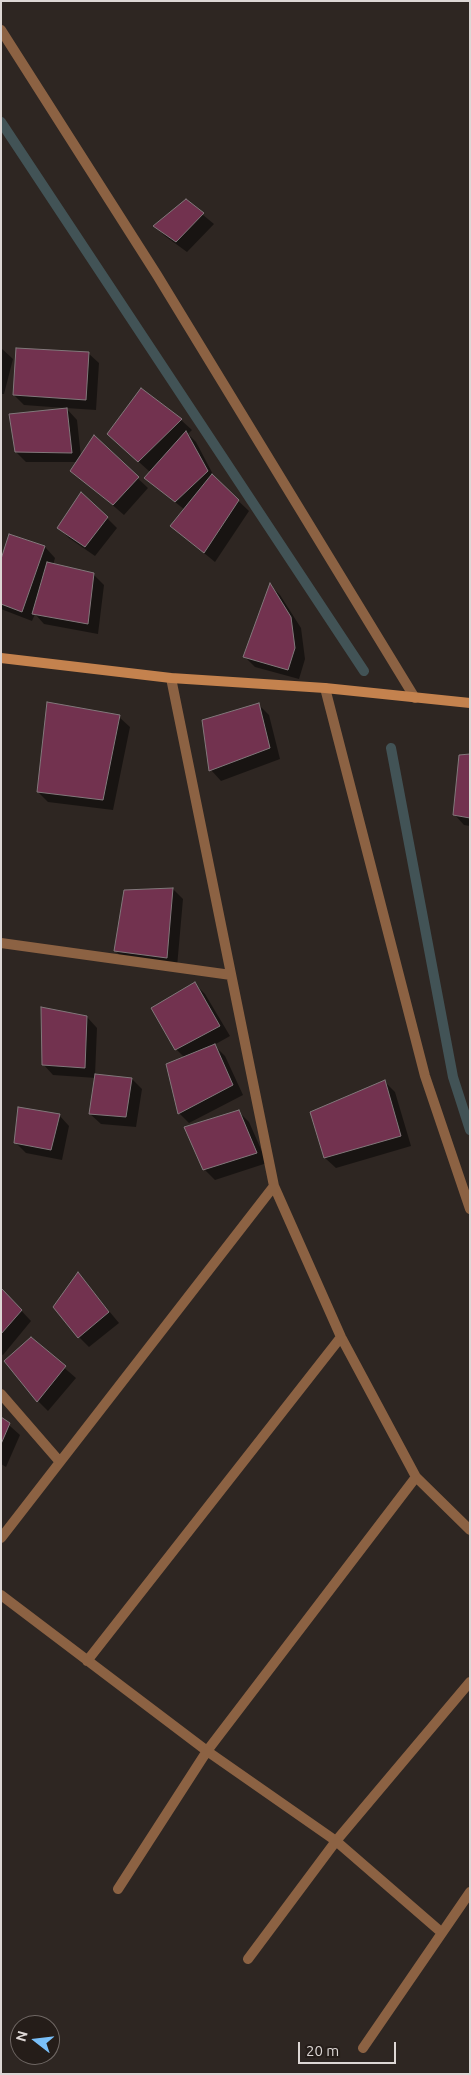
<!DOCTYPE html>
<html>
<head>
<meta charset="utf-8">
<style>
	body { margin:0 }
	#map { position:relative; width:471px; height:2075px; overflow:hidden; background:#2e2622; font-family:Ubuntu,sans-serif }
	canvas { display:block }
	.frame { position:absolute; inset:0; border:2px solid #ddd7d5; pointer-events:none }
	.north { position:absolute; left:10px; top:2015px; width:50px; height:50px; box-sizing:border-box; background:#251d19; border:1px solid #6f6764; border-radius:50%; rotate:286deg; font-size:14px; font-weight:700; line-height:20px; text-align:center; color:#ddd7d5 }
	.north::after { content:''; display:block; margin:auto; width:18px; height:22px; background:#79bff8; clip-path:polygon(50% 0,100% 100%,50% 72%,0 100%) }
	.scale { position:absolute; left:298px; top:2042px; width:98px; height:22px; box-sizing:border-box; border:2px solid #ddd7d5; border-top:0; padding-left:6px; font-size:15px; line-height:18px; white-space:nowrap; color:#ddd7d5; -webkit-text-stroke:4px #251d19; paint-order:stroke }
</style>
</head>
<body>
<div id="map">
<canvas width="471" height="2075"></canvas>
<div class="frame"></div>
<div class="north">N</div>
<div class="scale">20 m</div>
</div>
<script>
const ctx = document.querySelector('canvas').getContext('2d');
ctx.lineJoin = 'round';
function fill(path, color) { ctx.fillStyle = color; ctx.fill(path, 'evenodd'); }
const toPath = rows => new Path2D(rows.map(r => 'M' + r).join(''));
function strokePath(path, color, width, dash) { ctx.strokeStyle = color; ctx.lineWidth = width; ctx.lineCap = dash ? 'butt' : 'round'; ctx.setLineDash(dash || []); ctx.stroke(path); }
fill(toPath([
	[186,201,214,224,187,252,165,236,155,226],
	[1,348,13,359,4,394,1,394],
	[88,353,99,363,96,410,66,408,77,420,81,457,94,437,148,488,124,515,72,470,77,462,26,462,16,452,65,408,24,405,14,395],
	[181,420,192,430,188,434,196,442,216,480,249,511,215,562,171,526,185,510,145,478,150,472,119,444],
	[107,518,117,528,95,556,69,538,59,528],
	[10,535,45,547,55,558,53,565,93,574,104,585,98,634,44,624,35,614,32,621,1,609,1,564],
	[270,585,280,595,301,628,305,659,299,679,255,667,244,656],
	[258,704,269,715,280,759,221,781,211,770,203,721],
	[119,717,130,727,113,810,48,802,38,792],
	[470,756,470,826,464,825,454,814],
	[173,889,183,899,177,967,125,961,115,950],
	[195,984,205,994,230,1036,214,1045,225,1056,243,1095,189,1123,179,1113,185,1058,176,1049],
	[87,1017,97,1028,95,1075,132,1079,142,1089,136,1127,101,1124,90,1114,96,1078,53,1075,43,1064],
	[384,1081,395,1092,411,1146,336,1168,325,1158],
	[238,1111,249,1122,267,1163,215,1180,205,1170,186,1128],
	[59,1115,69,1126,62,1160,26,1153,15,1142],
	[78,1274,119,1323,89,1347,79,1337],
	[1,1289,31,1321,3,1355,1,1354],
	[31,1339,76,1378,48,1411,38,1401],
	[1,1418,20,1435,6,1467,1,1464]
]), '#0007');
strokePath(toPath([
	[1,122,364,671],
	[391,748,453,1077,470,1130]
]), '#425356', 10);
const building = toPath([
	[186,199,204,213,176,242,153,226,186,199],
	[16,348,89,352,86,400,13,395,16,348],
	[141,388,182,419,138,462,107,434,141,388],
	[67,408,72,453,15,452,9,414,67,408],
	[186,431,208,471,175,502,144,478,186,431],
	[94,435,139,477,113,505,70,471,94,435],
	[212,474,239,500,204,553,170,526,212,474],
	[81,492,108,517,85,547,57,528,81,492],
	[9,534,45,546,22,612,1,604,1,559,9,534],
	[47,562,94,573,88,624,32,614,47,562],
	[270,583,291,617,295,648,288,670,243,657,270,583],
	[47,702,120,715,103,800,37,792,47,702],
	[259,703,270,748,209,771,202,720,259,703],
	[470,754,470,818,453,815,459,755,470,754],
	[173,888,167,958,114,951,124,890,173,888],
	[195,982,220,1026,175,1050,151,1008,195,982],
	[41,1007,87,1016,85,1068,42,1065,41,1007],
	[215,1044,233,1085,178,1114,166,1064,215,1044],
	[95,1074,132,1078,126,1117,89,1114,95,1074],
	[385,1080,401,1136,324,1158,310,1112,385,1080],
	[18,1107,60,1114,51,1150,14,1143,18,1107],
	[239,1110,257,1153,203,1170,184,1127,239,1110],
	[78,1272,109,1312,78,1338,53,1307,78,1272],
	[1,1288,22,1310,1,1334,1,1288],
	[31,1337,66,1366,37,1402,4,1361,31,1337],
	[1,1417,10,1423,1,1444,1,1417]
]);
fill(building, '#72324f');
strokePath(building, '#82787b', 1);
strokePath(toPath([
	[1,30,157,275,415,698],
	[171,678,274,1186,341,1337,416,1477,470,1530],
	[325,688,425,1076,470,1209],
	[1,943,231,975],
	[1,1394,60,1462],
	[1,1538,274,1186],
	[1,1595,207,1751,336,1841,441,1932],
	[87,1661,341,1337],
	[118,1889,207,1751,416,1477],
	[248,1959,336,1841,470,1682],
	[363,2048,470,1892]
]), '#8c6243', 10);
strokePath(toPath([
	[1,658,171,678,325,688,470,703]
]), '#c4824e', 10);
</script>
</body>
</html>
